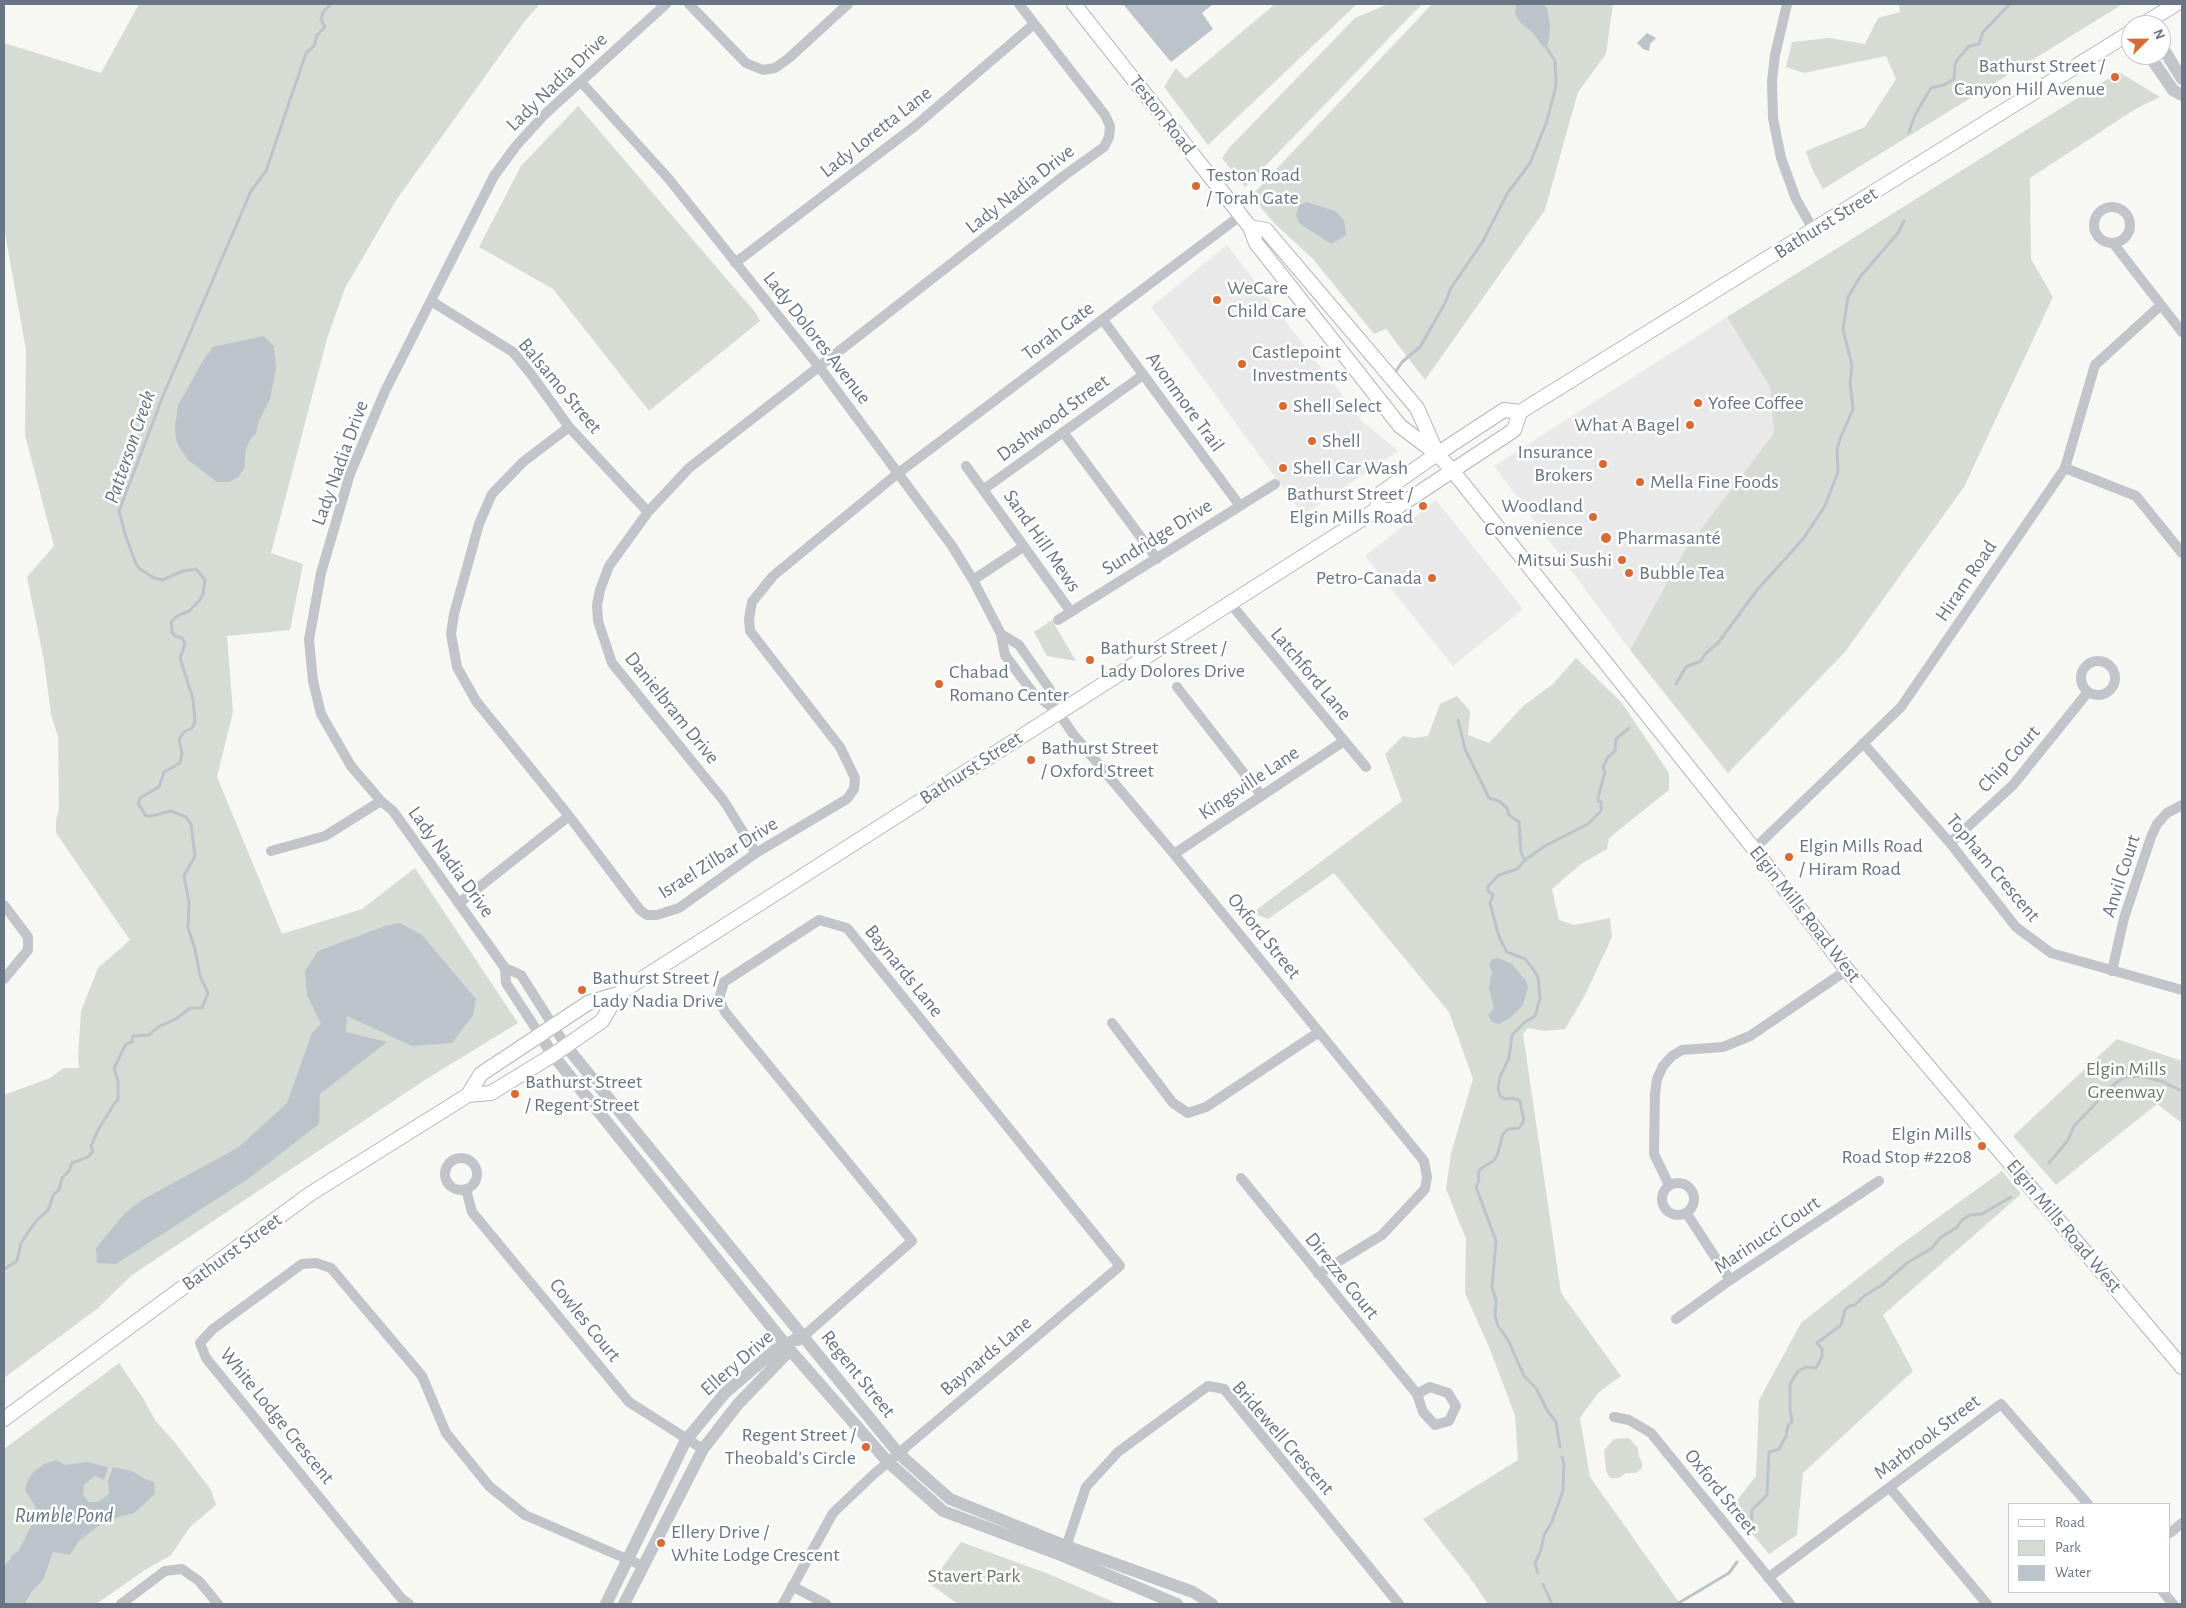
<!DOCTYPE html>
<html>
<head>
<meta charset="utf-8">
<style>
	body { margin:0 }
	#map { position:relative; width:2186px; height:1608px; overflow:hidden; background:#f7f7f4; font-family:"Alegreya Sans",sans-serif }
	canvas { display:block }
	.frame { position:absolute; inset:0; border:5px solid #687584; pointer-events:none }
	.legend { position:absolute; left:2008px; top:1503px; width:162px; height:90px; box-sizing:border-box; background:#fff; border:1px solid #c3c8ce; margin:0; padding:6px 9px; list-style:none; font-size:15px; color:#687584 }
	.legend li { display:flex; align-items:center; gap:10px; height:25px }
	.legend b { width:25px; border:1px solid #c3c8ce }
	.north { position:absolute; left:2121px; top:15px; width:50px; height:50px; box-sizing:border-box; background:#fff; border:1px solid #c3c8ce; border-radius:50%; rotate:67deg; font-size:14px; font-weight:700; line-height:20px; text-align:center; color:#687584 }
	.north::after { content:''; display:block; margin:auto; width:18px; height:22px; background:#d96a33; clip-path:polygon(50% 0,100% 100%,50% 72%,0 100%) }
</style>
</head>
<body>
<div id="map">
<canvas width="2186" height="1608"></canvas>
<div class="frame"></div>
<ul class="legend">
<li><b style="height:6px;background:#fff"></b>Road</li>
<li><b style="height:14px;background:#d6dcd4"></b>Park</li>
<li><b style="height:14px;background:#bbc4ca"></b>Water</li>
</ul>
<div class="north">N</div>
</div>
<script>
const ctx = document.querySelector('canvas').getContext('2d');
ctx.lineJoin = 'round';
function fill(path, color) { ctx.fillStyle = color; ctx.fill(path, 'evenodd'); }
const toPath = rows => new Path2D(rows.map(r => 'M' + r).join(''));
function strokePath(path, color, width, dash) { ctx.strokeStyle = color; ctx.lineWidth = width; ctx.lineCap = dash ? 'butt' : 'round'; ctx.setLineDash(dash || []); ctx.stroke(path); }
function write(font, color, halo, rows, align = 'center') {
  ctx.font = font + ' "Alegreya Sans",sans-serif'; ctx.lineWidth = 5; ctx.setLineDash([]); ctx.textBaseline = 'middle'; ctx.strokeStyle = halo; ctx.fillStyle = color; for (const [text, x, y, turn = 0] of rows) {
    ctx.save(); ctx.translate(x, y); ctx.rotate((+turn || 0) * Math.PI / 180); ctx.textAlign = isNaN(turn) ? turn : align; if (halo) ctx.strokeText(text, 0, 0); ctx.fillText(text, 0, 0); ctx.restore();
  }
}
fill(toPath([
	[1227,245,1362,421,1398,451,1303,515,1151,307],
	[1727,317,1770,387,1774,433,1685,550,1630,650,1494,466],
	[1436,500,1523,609,1453,666,1365,556]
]), '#e8e9e8');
fill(toPath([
	[139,4,540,4,524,22,397,199,345,288,327,339,271,553,303,564,290,630,227,636,233,712,217,777,282,934,362,909,415,868,518,1023,425,1080,132,1275,97,1309,4,1378,4,1095,50,1078,64,1068,79,1068,78,1058,81,1011,98,968,130,940,56,833,56,821,59,808,58,737,51,714,44,661,27,577,54,546,25,435,26,350,4,228,4,43,101,73],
	[1275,4,1357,4,1208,145,1164,87,1176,68,1186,79],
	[1388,4,1422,4,1245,187,1222,158,1229,148,1355,18],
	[1432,4,1613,4,1606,54,1578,92,1545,210,1425,380,1386,329,1374,334,1313,259,1275,224,1251,196],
	[1899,4,2123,4,1823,189,1812,169,1806,151,1865,127,1896,79,1886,56,1804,73,1786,67,1792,42,1829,38,1865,44,1878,18,1900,12],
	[2119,72,2160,97,2137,108,2030,178,2031,259,2053,297,1964,487,1845,652,1728,773,1630,650,1685,550,1774,433,1770,387,1727,317],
	[578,106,755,312,760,321,649,411,553,289,479,247,521,166],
	[1052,620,1076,661,1047,656,1034,632],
	[1576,658,1622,703,1669,773,1669,790,1609,838,1607,849,1581,864,1552,889,1559,920,1574,925,1610,918,1612,937,1585,995,1565,1029,1545,1031,1528,1028,1523,1034,1561,1293,1621,1376,1598,1393,1580,1418,1590,1477,1680,1604,1488,1604,1468,1575,1423,1519,1518,1460,1515,1415,1489,1347,1465,1293,1466,1239,1446,1189,1451,1153,1473,1079,1449,1012,1334,873,1268,919,1252,913,1402,801,1385,754,1403,736,1414,738,1428,736,1440,704,1457,696,1470,711,1468,735,1489,743,1523,706,1553,684],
	[2117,1039,2182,1061,2182,1123,2157,1104,2056,1185,2013,1136],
	[2002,1171,2021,1194,1883,1315,1913,1371,1803,1473,1797,1535,1769,1554,1731,1508,1756,1476,1759,1400,1801,1323,1896,1248],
	[119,1363,143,1398,155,1420,177,1445,211,1490,216,1505,190,1527,171,1555,145,1570,96,1604,4,1604,4,1449],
	[1629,1438,1638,1448,1639,1457,1642,1462,1642,1468,1636,1473,1626,1473,1619,1478,1610,1478,1606,1471,1604,1450,1614,1439],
	[961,1542,1046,1573,1118,1604,958,1604,930,1584]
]), '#d6dcd4');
fill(toPath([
	[1123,4,1213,4,1202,13,1213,29,1171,62],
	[1516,4,1543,4,1547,8,1550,25,1549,40,1546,47,1543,47,1533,33,1521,23,1515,14],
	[1647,33,1656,38,1650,44,1649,51,1643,49,1637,43],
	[1307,202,1335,211,1344,220,1346,235,1331,244,1299,223,1296,215,1299,205],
	[263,336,274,346,276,368,270,399,258,423,256,434,251,438,246,449,244,469,238,477,229,482,217,482,188,460,179,447,176,440,175,427,178,405,204,359,213,347],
	[400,923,422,935,476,999,473,1015,452,1043,412,1046,347,1016,346,1032,387,1042,320,1094,319,1124,248,1179,116,1264,97,1263,96,1248,125,1213,142,1200,239,1147,287,1103,312,1033,321,1024,307,995,305,971,318,951,385,926],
	[1498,958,1512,964,1526,981,1528,987,1523,1005,1510,1018,1499,1024,1492,1022,1488,1015,1494,1008,1489,988,1492,972,1489,964,1493,959],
	[56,1460,65,1465,87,1462,108,1467,104,1480,95,1476,84,1485,83,1495,89,1502,98,1502,109,1494,108,1481,113,1467,132,1471,145,1479,154,1482,155,1494,134,1513,118,1517,97,1527,79,1541,70,1555,53,1552,43,1580,32,1591,26,1601,26,1604,4,1604,4,1565,10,1560,11,1556,19,1550,37,1514,35,1506,25,1490,28,1480,33,1472,44,1464]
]), '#bbc4ca');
strokePath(toPath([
	[1909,132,1915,115,1931,88,1944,85,1954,79,1955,64,1958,59,1969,46,1979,44,1983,32,2010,4],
	[1394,374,1402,362,1420,347,1445,303,1451,288,1483,241,1507,194,1530,163,1547,121,1556,85,1555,61,1546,47],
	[1676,684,1686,667,1701,661,1705,654,1718,643,1757,590,1803,539,1825,506,1838,472,1837,449,1840,439,1853,409,1850,383,1852,365,1843,330,1848,297,1860,277,1898,233,1904,221],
	[1458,720,1465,749,1489,798,1499,801,1507,808,1509,815,1519,822,1521,853,1525,860],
	[2049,1163,2068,1140,2074,1126,2112,1086,2124,1077,2140,1076,2161,1081,2182,1091],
	[4,1269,17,1261,21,1243,36,1221,48,1210,54,1194,59,1190,62,1178,69,1171,72,1163,88,1157,93,1151,91,1146,98,1130,116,1101,118,1101,118,1081,114,1068,126,1044,132,1042,133,1036,149,1035,158,1027,176,1019,190,1008,202,1008,208,993,200,976,195,949,188,928,189,902,184,876,195,856,191,824,186,817,171,811,151,816,146,816,138,803,140,798,159,787,164,772,180,763,182,754,179,739,184,732,192,728,195,722,193,699,180,658,185,643,182,638,175,636,172,632,171,622,177,616,189,611,199,601,203,594,205,580,196,569,183,571,162,580,154,578,140,569,136,564,126,537,119,511,163,396,251,191,266,171,306,53,314,46,317,35,325,27,321,20,323,12,331,4],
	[1560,1447,1556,1422,1547,1410,1536,1388,1524,1376,1508,1340,1498,1326,1495,1316,1496,1300,1492,1287,1496,1241,1476,1187,1479,1180,1478,1173,1480,1169,1493,1161,1497,1156,1503,1134,1508,1129,1519,1128,1524,1121,1520,1101,1513,1098,1505,1099,1500,1096,1498,1088,1500,1077,1509,1058,1512,1035,1525,1022,1535,1016,1540,998,1538,977,1531,966,1525,959,1507,952,1499,937,1490,903,1493,895,1488,891,1488,886,1499,875,1517,869,1525,860,1545,846,1588,824,1601,811,1601,802,1598,801,1598,798,1605,772,1603,767,1608,757,1615,751,1616,739,1629,728],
	[1751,1534,1752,1510,1767,1495,1769,1452,1779,1449,1786,1436,1788,1425,1792,1422,1790,1409,1790,1384,1798,1371,1806,1367,1816,1368,1822,1357,1822,1349,1817,1343,1841,1325,1845,1310,1849,1306,1855,1305,1864,1296,1882,1285,1907,1263,1932,1248,1940,1238,1957,1227,1962,1220,1970,1215,1982,1214,2011,1197],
	[1538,1573,1535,1563,1541,1550,1544,1535,1552,1522,1563,1490,1564,1463,1562,1457],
	[1543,1584,1552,1604],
	[1677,1604,1729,1573,1737,1562]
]), '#bbc4ca', 3);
const secondary = toPath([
	[1074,4,1250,227,1256,243,1400,426,1437,454,1452,470,1754,849,1847,970,2182,1367],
	[2142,25,2176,4],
	[1250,227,1266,230,1417,408,1437,453],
	[1376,510,1381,493,1437,454,1504,410,1520,412],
	[468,1095,481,1074,588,1003,618,994,1376,510,1393,510,1514,430,1520,412,2131,32],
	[4,1419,310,1194,468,1095,491,1093,553,1055,602,1021,618,994]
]);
strokePath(secondary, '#b3b8bd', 16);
strokePath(toPath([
	[689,4,746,63,763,70,775,68,789,58,848,4],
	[1787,4,1775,55,1772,81,1773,118,1781,158,1796,199,1814,231],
	[581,82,668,178,820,368,952,546,973,580,1001,634,1005,655,1033,693,1057,711],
	'2094 225a18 18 0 1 1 36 0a18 18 0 1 1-36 0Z',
	[2113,243,2182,332],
	[735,263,915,126,1034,24],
	[431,301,513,352,531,374,569,427,648,512],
	[1103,320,1240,506],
	[569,427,523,462,492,494,479,524,454,614,451,634,457,667,476,701,569,816,640,910,647,915,657,915,679,908,756,853,847,799,854,789,855,778,840,747,750,631,749,619,752,602,773,576,897,474,1240,216],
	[1063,432,1157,559],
	[966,466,1071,612],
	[2065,468,2136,496,2182,553],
	[984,489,1143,375],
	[973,580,1023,547],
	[1230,603,1366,767],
	[1058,620,1275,484],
	[1001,634,1019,645,1049,688,1058,712,1073,734,1174,854,1424,1161,1427,1177,1425,1189,1382,1235,1318,1274],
	'2081 678a17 17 0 1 1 34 0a17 17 0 1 1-34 0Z',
	[1177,687,1261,795],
	[1863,743,1950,843,2016,927,2051,953,2182,990],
	[1950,843,2013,785,2088,692],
	[1754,849,1901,707,2065,468,2095,365,2161,305],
	[271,851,325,836,381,801],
	[756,853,724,801,612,663,598,621,597,605,600,590,609,566,648,512,689,468,1065,175,1104,147,1109,137,1110,126,1105,115,1019,4],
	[1174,854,1344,741],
	[459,903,569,816],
	[4,905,28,937,28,950,4,979],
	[505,968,506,983,540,1035],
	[2112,971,2124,918,2151,837,2157,824,2167,813,2182,805],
	[1112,1023,1173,1103,1188,1113,1206,1107,1319,1032],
	[566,1046,521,975,505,968,393,811,381,801,351,766,321,714,313,681,309,640,321,573,350,474,385,391,494,176,516,146,545,114,666,4],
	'445 1174a16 16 0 1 1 32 0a16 16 0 1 1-32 0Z',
	[1241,1178,1417,1394,1423,1412,1435,1425,1449,1421,1456,1406,1448,1393,1430,1387,1417,1394],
	'1662 1199a16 16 0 1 1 32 0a16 16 0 1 1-32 0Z',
	[1669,1185,1654,1154,1655,1094,1657,1079,1663,1066,1672,1056,1682,1050,1723,1047,1750,1036,1847,970],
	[466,1189,472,1212,629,1402,703,1449],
	[1687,1214,1730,1280],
	[1676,1319,1730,1280,1879,1181],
	[1614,1417,1629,1420,1651,1433,1790,1604],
	[1890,1488,1987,1604],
	[2170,1533,2182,1523],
	[1064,1553,1086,1487,1118,1452,1208,1386,1224,1389,1399,1604],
	[1768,1578,2001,1404,2088,1504],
	[792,1586,826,1604],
	[2163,1592,2173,1604],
	[121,1604,165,1571,182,1569,199,1581,218,1604],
	[409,1604,401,1598,206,1358,200,1343,213,1329,302,1264,316,1263,331,1268,422,1376,446,1433,489,1486,525,1515,643,1566],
	[783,1604,833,1513,874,1474,1120,1266,847,928,819,920,724,982,719,999,725,1012,912,1241,798,1341]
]), '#c1c4c8', 10);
strokePath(toPath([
	[2161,45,2182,79],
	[2149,55,2173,90,2182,95],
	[540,1035,553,1055,790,1350,888,1462,943,1511,1063,1556,1177,1604],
	[566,1046,899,1454,950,1499,1066,1546,1193,1592,1212,1604],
	[606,1604,686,1440,725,1393,775,1350,802,1336],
	[624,1604,703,1449,738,1404,790,1350]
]), '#c1c4c8', 12);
strokePath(secondary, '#fff', 14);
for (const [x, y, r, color] of [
	[2115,77,5,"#d96a33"],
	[1196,186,5,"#d96a33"],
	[1217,300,5,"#d96a33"],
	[1242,364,5,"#d96a33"],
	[1698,403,5,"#d96a33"],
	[1283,406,5,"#d96a33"],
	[1690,425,5,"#d96a33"],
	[1312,441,5,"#d96a33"],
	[1603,464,5,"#d96a33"],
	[1283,468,5,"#d96a33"],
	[1640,482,5,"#d96a33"],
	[1423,506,5,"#d96a33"],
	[1593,517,5,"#d96a33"],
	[1606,538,6,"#d96a33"],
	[1622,560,5,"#d96a33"],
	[1629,573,5,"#d96a33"],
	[1432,578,5,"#d96a33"],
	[1090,660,5,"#d96a33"],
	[939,684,5,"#d96a33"],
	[1031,760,5,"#d96a33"],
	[1789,857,5,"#d96a33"],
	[582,990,5,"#d96a33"],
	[515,1094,5,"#d96a33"],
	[1982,1146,5,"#d96a33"],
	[866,1447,5,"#d96a33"],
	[661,1543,5,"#d96a33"]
]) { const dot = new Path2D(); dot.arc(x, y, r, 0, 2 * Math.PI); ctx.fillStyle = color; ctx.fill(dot); strokePath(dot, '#fff', 2); }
write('20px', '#687584', '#fff', [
	["Bathurst Street /",2105,66,"right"],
	["Canyon Hill Avenue",2105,89,"right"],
	["Teston Road",1206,175],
	["/ Torah Gate",1206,198],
	["WeCare",1227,288],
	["Child Care",1227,311],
	["Castlepoint",1252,352],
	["Investments",1252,375],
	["Yofee Coffee",1708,403],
	["Shell Select",1293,406],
	["What A Bagel",1680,425,"right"],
	["Shell",1322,441],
	["Insurance",1593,452,"right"],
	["Brokers",1593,475,"right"],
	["Shell Car Wash",1293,468],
	["Mella Fine Foods",1650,482],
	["Bathurst Street /",1413,494,"right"],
	["Elgin Mills Road",1413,517,"right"],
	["Woodland",1583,506,"right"],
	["Convenience",1583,529,"right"],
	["Pharmasanté",1617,538],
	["Mitsui Sushi",1612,560,"right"],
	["Bubble Tea",1639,573],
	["Petro-Canada",1422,578,"right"],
	["Bathurst Street /",1100,648],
	["Lady Dolores Drive",1100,671],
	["Chabad",949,672],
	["Romano Center",949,695],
	["Bathurst Street",1041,748],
	["/ Oxford Street",1041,771],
	["Elgin Mills Road",1799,846],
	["/ Hiram Road",1799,869],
	["Bathurst Street /",592,978],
	["Lady Nadia Drive",592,1001],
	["Bathurst Street",525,1082],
	["/ Regent Street",525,1105],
	["Elgin Mills",1972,1134,"right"],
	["Road Stop #2208",1972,1157,"right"],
	["Regent Street /",856,1435,"right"],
	["Theobald's Circle",856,1458,"right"],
	["Ellery Drive /",671,1532],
	["White Lodge Crescent",671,1555]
], 'left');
write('20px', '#687584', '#fff', [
	["Lady Nadia Drive",557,82,-44],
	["Teston Road",1162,115,52],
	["Lady Loretta Lane",876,132,-38],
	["Lady Nadia Drive",1020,189,-38],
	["Bathurst Street",1826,223,-32],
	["Torah Gate",1058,331,-37],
	["Lady Dolores Avenue",817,338,52],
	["Balsamo Street",560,386,50],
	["Avonmore Trail",1185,402,54],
	["Dashwood Street",1053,418,-36],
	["Lady Nadia Drive",340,463,-70],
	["Sundridge Drive",1157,537,-32],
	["Sand Hill Mews",1042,541,55],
	["Hiram Road",1966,581,-56],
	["Latchford Lane",1311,674,50],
	["Danielbram Drive",672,708,51],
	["Chip Court",2009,759,-48],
	["Bathurst Street",971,768,-33],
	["Kingsville Lane",1249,783,-34],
	["Israel Zilbar Drive",718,858,-32],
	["Lady Nadia Drive",451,862,54],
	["Topham Crescent",1993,868,50],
	["Anvil Court",2121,876,-72],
	["Elgin Mills Road West",1805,914,52],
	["Oxford Street",1264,936,51],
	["Baynards Lane",904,971,51],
	["Elgin Mills Road West",2064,1226,50],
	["Marinucci Court",1767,1235,-34],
	["Bathurst Street",232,1252,-36],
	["Direzze Court",1342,1276,51],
	["Cowles Court",585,1320,51],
	["Baynards Lane",986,1356,-40],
	["Ellery Drive",737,1363,-41],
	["Regent Street",858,1374,51],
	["White Lodge Crescent",277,1416,51],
	["Marbrook Street",1927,1437,-37],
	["Bridewell Crescent",1283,1438,49],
	["Oxford Street",1721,1492,51]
]);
write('20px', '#697b66', '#fff', [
	["Elgin Mills",2126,1069],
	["Greenway",2126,1092],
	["Stavert Park",974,1576]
]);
write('italic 21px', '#64757f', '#fff', [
	["Patterson Creek",130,447,-71],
	["Rumble Pond",64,1516]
]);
</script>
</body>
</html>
